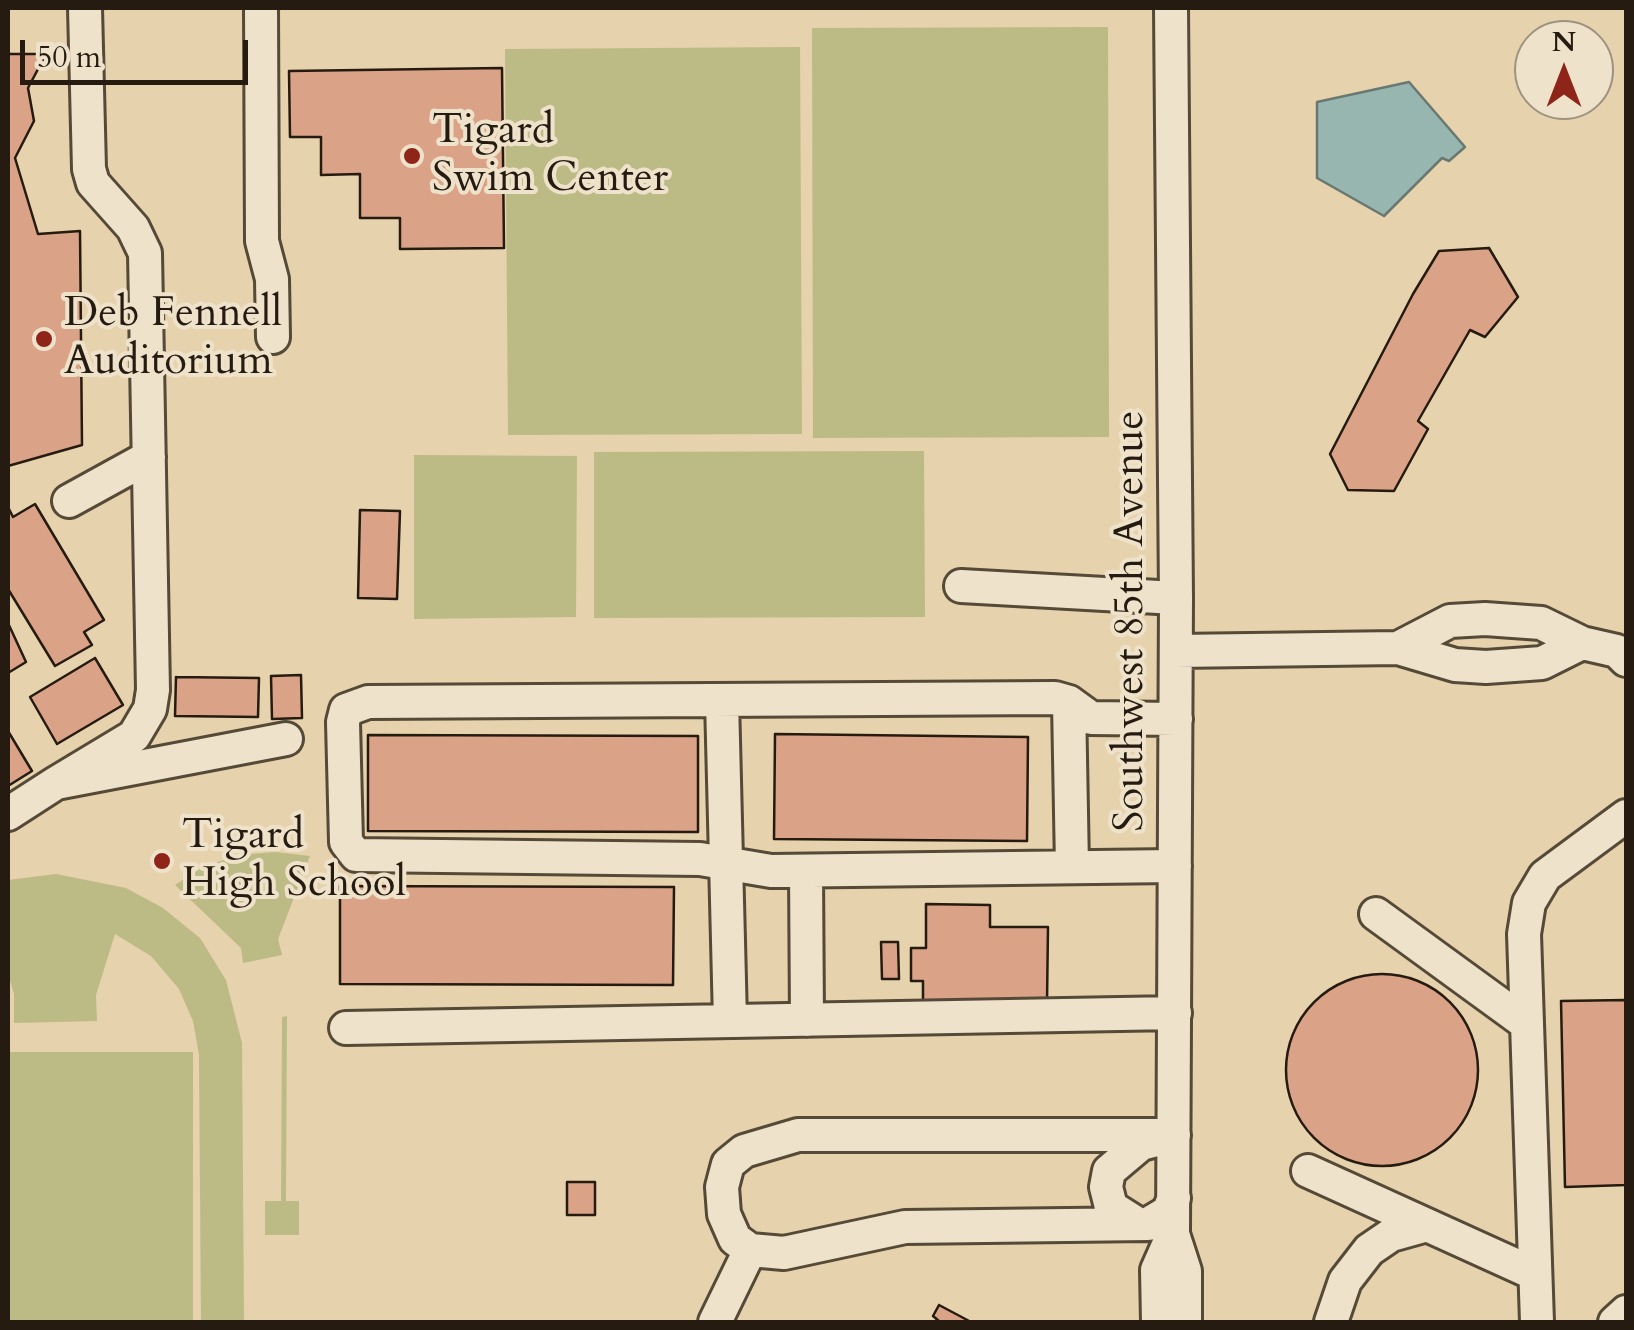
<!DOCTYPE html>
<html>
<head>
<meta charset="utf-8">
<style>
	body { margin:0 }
	#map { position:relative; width:1634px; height:1330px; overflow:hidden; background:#e6d2ad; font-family:Cardo,serif }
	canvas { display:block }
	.frame { position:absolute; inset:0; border:10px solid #251b10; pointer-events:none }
	.north { position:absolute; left:1514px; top:20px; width:100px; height:100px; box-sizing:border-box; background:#efe2ca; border:2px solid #9e9280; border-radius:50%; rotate:0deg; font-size:28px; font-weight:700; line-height:40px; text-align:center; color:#251b10 }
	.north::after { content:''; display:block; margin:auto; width:35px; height:45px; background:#8f2418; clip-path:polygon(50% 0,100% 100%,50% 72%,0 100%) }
	.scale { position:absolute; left:20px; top:40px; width:228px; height:45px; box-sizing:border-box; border:5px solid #251b10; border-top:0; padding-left:12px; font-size:30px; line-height:35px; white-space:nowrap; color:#251b10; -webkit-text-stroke:8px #efe2ca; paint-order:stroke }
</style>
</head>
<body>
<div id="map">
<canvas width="1634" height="1330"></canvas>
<div class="frame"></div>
<div class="north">N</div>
<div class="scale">50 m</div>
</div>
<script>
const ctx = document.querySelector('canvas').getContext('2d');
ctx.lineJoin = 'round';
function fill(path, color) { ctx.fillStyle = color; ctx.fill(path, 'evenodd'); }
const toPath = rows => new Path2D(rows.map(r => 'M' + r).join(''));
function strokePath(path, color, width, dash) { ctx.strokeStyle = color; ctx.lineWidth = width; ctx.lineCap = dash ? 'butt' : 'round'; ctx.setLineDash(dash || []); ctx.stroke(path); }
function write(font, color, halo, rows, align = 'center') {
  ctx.font = font + ' Cardo,serif'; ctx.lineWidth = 8; ctx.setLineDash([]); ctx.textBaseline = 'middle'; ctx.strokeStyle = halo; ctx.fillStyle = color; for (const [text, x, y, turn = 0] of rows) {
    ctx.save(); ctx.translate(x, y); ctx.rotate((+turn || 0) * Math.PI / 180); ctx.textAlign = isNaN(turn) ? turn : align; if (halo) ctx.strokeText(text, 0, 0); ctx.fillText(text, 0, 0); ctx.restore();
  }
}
fill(toPath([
	[1108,27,1109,437,813,438,812,28],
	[800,47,802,434,508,435,505,49],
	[924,451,925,617,594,618,594,452],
	[414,455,577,456,576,617,414,619],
	[275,852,310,856,278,939,282,955,243,963,241,948,175,885,203,867,239,855],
	[56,874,126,888,163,908,200,938,226,980,242,1043,244,1322,201,1322,199,1055,193,1021,179,989,151,956,115,934,96,995,97,1021,14,1023,14,994,8,974,8,880],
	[287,1016,286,1201,299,1201,299,1235,265,1235,265,1201,281,1201,282,1017],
	[8,1052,193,1052,193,1322,8,1322]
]), '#bcba85');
const water = toPath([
	[1409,82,1465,147,1449,161,1442,158,1384,216,1317,178,1317,102,1409,82]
]);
fill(water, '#97b6b0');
strokePath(water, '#697870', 2.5);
const building = toPath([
	[8,54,46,54,28,88,34,121,15,158,38,234,80,231,82,445,8,466,8,54],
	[502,68,504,248,400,249,400,218,360,218,360,174,321,175,321,137,290,137,289,71,502,68],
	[1489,248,1518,297,1485,337,1470,330,1418,421,1428,429,1394,491,1348,490,1330,454,1413,294,1439,251,1489,248],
	[35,504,104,620,84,632,92,645,55,666,8,589,8,507,13,517,35,504],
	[360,510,400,511,397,599,358,598,360,510],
	[8,623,26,662,8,673,8,623],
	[95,658,123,705,57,744,30,697,95,658],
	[301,675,302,718,272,719,271,676,301,675],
	[176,677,259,678,258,717,175,716,176,677],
	[8,731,32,771,8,786,8,731],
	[775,734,1028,737,1027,841,774,839,775,734],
	[368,735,698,736,698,832,368,831,368,735],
	[340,886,674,887,673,985,340,984,340,886],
	[926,904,990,905,990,927,1048,927,1047,1002,923,1001,923,981,911,981,911,948,926,948,926,904],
	[881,942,898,942,899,979,882,979,881,942],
	'1286 1070a96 96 0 1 1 192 0a96 96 0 1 1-192 0Z',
	[1626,1000,1626,1185,1565,1187,1561,1001,1626,1000],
	[567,1182,595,1182,595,1215,567,1215,567,1182],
	[939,1305,971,1322,940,1322,933,1316,939,1305]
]);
fill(building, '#daa388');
strokePath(building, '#251b10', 2.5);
const minor = toPath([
	[261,8,262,241,272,279,273,337],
	[1171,8,1176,598,1173,1234,1185,1271,1185,1322],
	[69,501,149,457],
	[961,586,1176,598],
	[1398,648,1450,621,1485,619,1541,623,1582,643,1617,651,1626,660],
	[1176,651,1398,648,1455,665,1486,667,1542,663,1582,643],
	[722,700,730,1021],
	[1069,702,1072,867],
	[56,783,134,736,150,709,153,690,145,253,133,228,93,183,89,169,85,8],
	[8,814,56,783,286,739],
	[1175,866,771,871,700,859,356,855,346,842,343,722,346,710,368,702,1055,698,1069,702,1091,718,1176,719],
	[806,871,807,1020],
	[1376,914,1527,1024],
	[346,1028,1175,1013],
	[1174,1135,798,1135,744,1151,728,1164,722,1187,724,1214,735,1239,750,1250,784,1253,905,1227,1148,1224,1168,1212,1174,1198],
	[1308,1171,1535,1274],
	[1138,1224,1111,1207,1106,1187,1109,1171,1141,1144,1164,1138],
	[715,1322,750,1250],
	[1158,1322,1157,1270,1173,1234],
	[1331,1322,1345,1281,1369,1250,1391,1235,1427,1225],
	[1537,1322,1524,934,1529,903,1545,876,1626,816],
	[1615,1322,1626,1312]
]);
strokePath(minor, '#554937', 38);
strokePath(minor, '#efe2ca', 32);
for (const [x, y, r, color] of [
	[412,156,10,"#8f2418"],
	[44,339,10,"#8f2418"],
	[162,861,10,"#8f2418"]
]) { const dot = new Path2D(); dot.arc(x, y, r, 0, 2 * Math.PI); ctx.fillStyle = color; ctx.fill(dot); strokePath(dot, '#efe2ca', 4); }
write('42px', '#251b10', '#efe2ca', [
	["Tigard",432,132],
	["Swim Center",432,180],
	["Deb Fennell",64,315],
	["Auditorium",64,363],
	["Tigard",182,837],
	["High School",182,885]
], 'left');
write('42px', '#251b10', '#efe2ca', [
	["Southwest 85th Avenue",1132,621,-90]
]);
</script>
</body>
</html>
